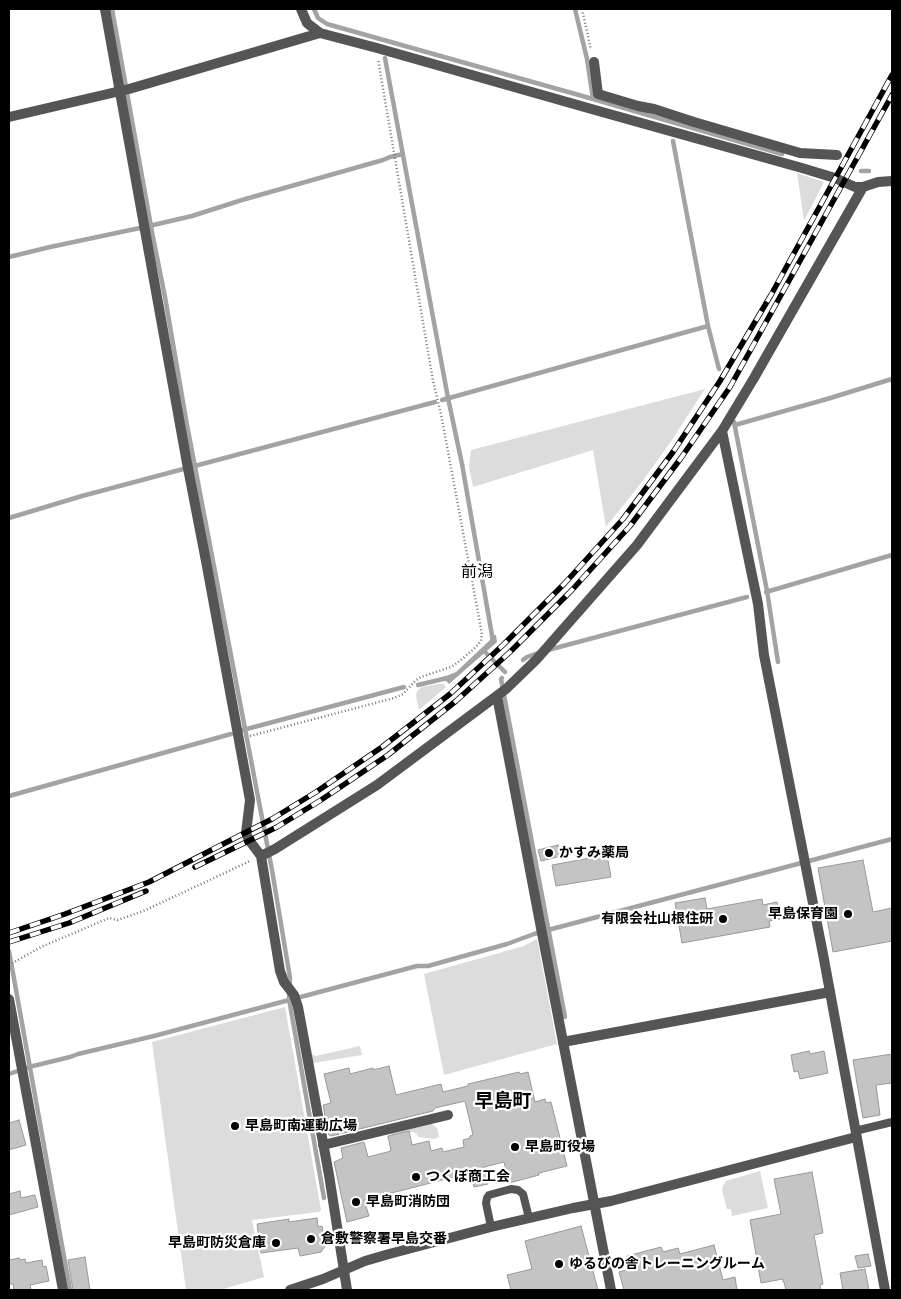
<!DOCTYPE html>
<html>
<head>
<meta charset="utf-8">
<style>
	body { margin:0 }
	#map { position:relative; width:901px; height:1299px; overflow:hidden; background:#fff; font-family:"Fira Sans",sans-serif }
	canvas { display:block }
	.frame { position:absolute; inset:0; border:10px solid #000; pointer-events:none }
</style>
</head>
<body>
<div id="map">
<canvas width="901" height="1299"></canvas>
<div class="frame"></div>
</div>
<script>
const ctx = document.querySelector('canvas').getContext('2d');
ctx.lineJoin = 'round';
function fill(path, color) { ctx.fillStyle = color; ctx.fill(path, 'evenodd'); }
const toPath = rows => new Path2D(rows.map(r => 'M' + r).join(''));
function strokePath(path, color, width, dash) { ctx.strokeStyle = color; ctx.lineWidth = width; ctx.lineCap = dash ? 'butt' : 'round'; ctx.setLineDash(dash || []); ctx.stroke(path); }
function write(font, color, halo, rows, align = 'center') {
  ctx.font = font + ' "Fira Sans","Noto Sans JP",sans-serif'; ctx.lineWidth = 4.5; ctx.setLineDash([]); ctx.textBaseline = 'middle'; ctx.strokeStyle = halo; ctx.fillStyle = color; for (const [text, x, y, turn = 0] of rows) {
    ctx.save(); ctx.translate(x, y); ctx.rotate((+turn || 0) * Math.PI / 180); ctx.textAlign = isNaN(turn) ? turn : align; if (halo) ctx.strokeText(text, 0, 0); ctx.fillText(text, 0, 0); ctx.restore();
  }
}
fill(toPath([
	[797,173,824,182,804,221],
	[705,389,672,440,641,483,606,527,593,450,473,487,469,467,471,450],
	[438,684,444,684,446,687,419,710,416,696,417,691,422,687],
	[537,939,557,1044,444,1075,424,974,524,946],
	[285,1007,321,1210,319,1212,252,1220,264,1277,220,1290,186,1290,152,1042],
	[360,1046,362,1055,313,1063,311,1054,316,1056],
	[427,1124,432,1124,437,1128,439,1137,434,1139,418,1137,417,1134,413,1132,392,1136,392,1133],
	[760,1171,768,1208,732,1216,731,1209,727,1209,722,1190,723,1186,726,1181]
]), '#dcdcdc');
fill(toPath([
	[496,635,497,642,449,684,446,681,441,681,441,678,456,672,490,640,490,636]
]), '#a3a3a3');
strokePath(toPath([
	[112,9,152,232,165,297,187,425,272,870,290,978,289,999,324,1198],
	[314,9,318,18,327,24,593,99,782,154],
	[575,9,587,59,593,99],
	[385,58,448,398,462,464,493,641],
	[673,141,708,326,719,369],
	[861,171,869,171],
	[149,226,192,216,242,200,383,160,390,157,403,154],
	[9,257,50,247,140,228],
	[442,400,708,326],
	[734,422,767,591,778,662],
	[735,425,827,399,892,379],
	[9,518,82,496,435,402],
	[766,592,892,555],
	[483,650,505,672],
	[548,650,747,597],
	[523,660,527,657,538,653],
	[502,678,501,679,565,1017],
	[418,685,447,678],
	[243,730,404,687],
	[9,796,231,734],
	[9,951,70,1290],
	[9,1074,29,1067,70,1057,78,1054,154,1036,417,966,428,966,507,944,534,934,548,930,892,839]
]), '#a3a3a3', 4.5);
const building = toPath([
	[558,845,561,856,541,861,538,850,558,845],
	[607,855,611,877,556,886,552,865,607,855],
	[863,860,873,912,892,908,892,941,833,952,818,868,863,860],
	[705,898,707,909,762,899,763,905,777,902,780,919,769,921,770,927,682,943,675,903,705,898],
	[809,1051,810,1054,824,1051,828,1073,800,1079,798,1071,794,1072,791,1055,809,1051],
	[892,1054,892,1083,876,1085,880,1115,863,1118,853,1060,892,1054],
	[389,1066,396,1095,441,1084,443,1092,468,1086,468,1084,519,1072,520,1074,528,1072,535,1102,545,1099,546,1103,551,1102,567,1166,539,1173,539,1175,509,1183,504,1162,484,1167,488,1184,474,1187,470,1173,364,1200,369,1216,347,1222,334,1162,343,1158,341,1148,364,1142,368,1157,391,1151,388,1136,409,1131,412,1145,429,1141,431,1151,442,1148,443,1152,464,1147,463,1140,470,1138,470,1136,473,1135,465,1101,435,1108,433,1111,331,1136,329,1135,323,1105,331,1103,324,1074,349,1068,350,1074,373,1068,373,1070,389,1066],
	[19,1120,26,1145,9,1150,9,1123,19,1120],
	[812,1172,823,1233,814,1235,823,1284,820,1285,821,1290,786,1290,784,1282,783,1282,783,1279,761,1283,750,1220,781,1214,774,1179,812,1172],
	[20,1191,21,1198,35,1195,38,1207,9,1215,9,1194,20,1191],
	[317,1218,318,1227,322,1226,325,1246,321,1252,300,1256,298,1248,261,1253,257,1224,289,1219,289,1222,317,1218],
	[581,1226,598,1290,511,1290,507,1275,532,1269,525,1241,581,1226],
	[714,1245,723,1280,735,1277,737,1290,624,1290,619,1272,630,1269,627,1256,661,1247,663,1252,678,1248,680,1254,714,1245],
	[868,1254,871,1266,858,1268,855,1256,868,1254],
	[85,1257,90,1290,73,1290,68,1260,85,1257],
	[19,1258,20,1260,25,1259,26,1263,42,1260,43,1267,46,1266,49,1281,30,1285,31,1290,14,1290,13,1284,9,1284,9,1260,19,1258],
	[865,1269,869,1290,843,1290,840,1273,865,1269]
]);
fill(building, '#c4c4c4');
strokePath(building, '#999', 1);
strokePath(toPath([
	[582,9,591,50],
	[250,736,394,698,403,694,415,681,421,677,451,667,461,660,476,647,481,641,482,634,441,414,433,381,378,59],
	[9,965,41,947,109,918,118,920,146,910,250,861]
]), '#777', 2.5, [1, 2.5]);
strokePath(toPath([
	[855,1131,892,1122],
	[491,1227,486,1203,487,1198,489,1195,511,1189,518,1190,523,1194,529,1218]
]), '#555', 8);
strokePath(toPath([
	[105,9,187,463,206,561,250,800,246,833,249,840,261,856,280,971,284,982,294,995,298,1007,329,1175,347,1290],
	[301,9,307,23,320,33,377,48,595,110,802,168,835,178,855,187,863,187,878,182,892,181],
	[594,62,598,94,638,106,654,109,694,122,800,153,837,155],
	[9,117,129,89,320,33],
	[722,431,758,604,764,655,823,954,885,1290],
	[497,696,541,928,611,1290],
	[261,856,275,849,377,785,506,689,536,660,637,545,722,431,754,378,863,187],
	[9,999,63,1290],
	[323,1145,448,1115]
]), '#555', 10);
strokePath(toPath([
	[563,1042,830,992],
	[290,1290,323,1279,365,1261,389,1254,491,1227,573,1208,611,1201,856,1137]
]), '#555', 10);
const rail = toPath([
	[195,867,277,827,321,800,388,755,456,701,510,652,572,590,630,526,681,458,730,387,892,95],
	[9,933,65,914,149,882,272,819,316,792,382,747,450,694,503,645,565,583,623,519,673,452,720,381,771,295,892,75],
	[9,942,69,923,146,891]
]);
strokePath(rail, '#000', 5.5);
strokePath(rail, '#fff', 4, [11]);
for (const [x, y, r, color] of [
	[549,853,5,"#000"],
	[848,914,5,"#000"],
	[723,919,5,"#000"],
	[235,1126,5,"#000"],
	[515,1147,5,"#000"],
	[416,1177,5,"#000"],
	[356,1202,5,"#000"],
	[311,1239,5,"#000"],
	[276,1243,5,"#000"],
	[559,1264,5,"#000"]
]) { const dot = new Path2D(); dot.arc(x, y, r, 0, 2 * Math.PI); ctx.fillStyle = color; ctx.fill(dot); strokePath(dot, '#fff', 2); }
write('bold 14px', '#000', '#fff', [
	["かすみ薬局",559,853],
	["早島保育園",838,914,"right"],
	["有限会社山根住研",713,919,"right"],
	["早島町南運動広場",245,1126],
	["早島町役場",525,1147],
	["つくぼ商工会",426,1177],
	["早島町消防団",366,1202],
	["倉敷警察署早島交番",321,1239],
	["早島町防災倉庫",266,1243,"right"],
	["ゆるびの舎トレーニングルーム",569,1264]
], 'left');
write('16px', '#000', '#fff', [
	["前潟",477,573]
]);
write('bold 19px', '#000', '#fff', [
	["早島町",503,1102]
]);
</script>
</body>
</html>
